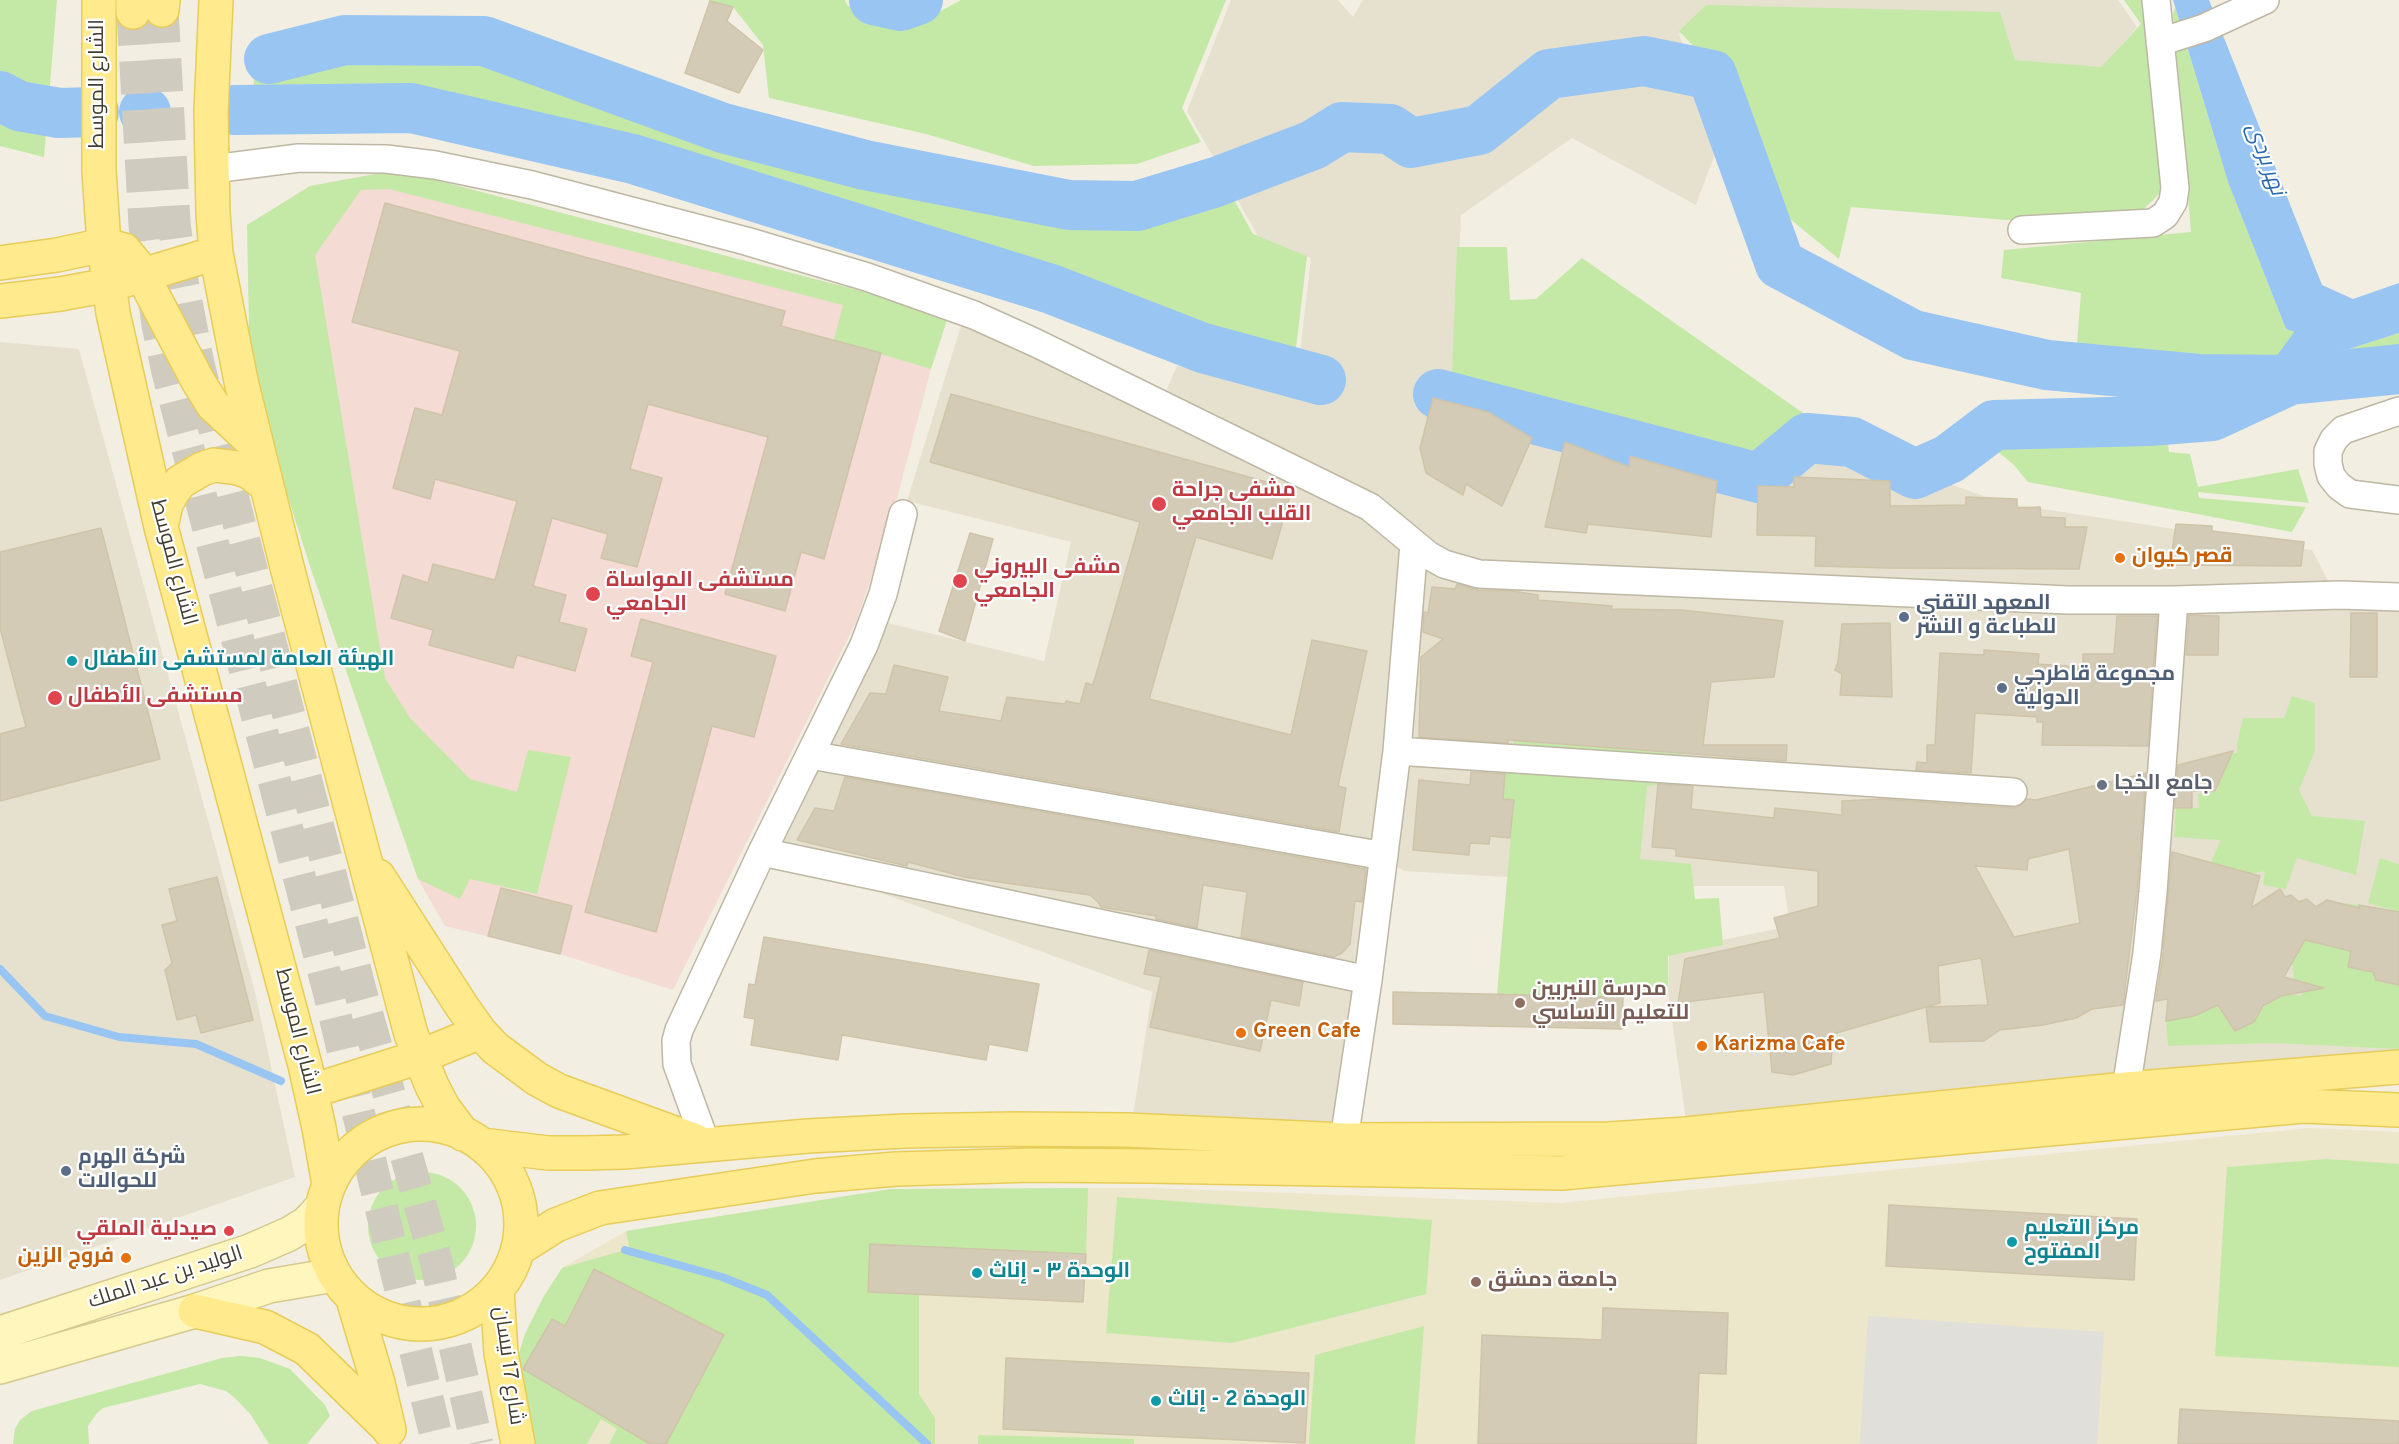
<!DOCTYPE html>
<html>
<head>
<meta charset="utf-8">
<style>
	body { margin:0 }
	canvas { display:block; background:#f2eee1 }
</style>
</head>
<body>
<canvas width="2399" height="1444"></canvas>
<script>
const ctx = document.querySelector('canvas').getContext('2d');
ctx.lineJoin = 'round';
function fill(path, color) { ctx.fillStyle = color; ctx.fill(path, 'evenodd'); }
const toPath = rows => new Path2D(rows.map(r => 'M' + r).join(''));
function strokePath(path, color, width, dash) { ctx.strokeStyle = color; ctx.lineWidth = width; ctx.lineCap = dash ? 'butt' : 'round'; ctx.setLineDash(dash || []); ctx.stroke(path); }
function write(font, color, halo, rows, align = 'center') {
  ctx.font = font + ' Overpass,Cairo,sans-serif'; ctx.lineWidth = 4.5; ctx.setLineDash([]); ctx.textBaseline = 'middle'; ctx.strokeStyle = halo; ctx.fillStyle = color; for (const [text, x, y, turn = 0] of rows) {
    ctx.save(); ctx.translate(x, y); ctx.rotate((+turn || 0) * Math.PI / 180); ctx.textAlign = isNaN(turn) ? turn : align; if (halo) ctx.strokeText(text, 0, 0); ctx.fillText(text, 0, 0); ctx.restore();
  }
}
fill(toPath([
	[1231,0,1338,0,1353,17,1363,0,2118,0,2137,27,2099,70,2013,63,1707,9,1679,34,1717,148,1696,205,1572,138,1461,215,1453,393,1756,471,1803,433,2004,503,2312,550,2335,594,2399,594,2399,1062,1687,1128,1668,992,1669,951,1790,926,1784,886,1660,886,1404,871,1387,860,1348,1134,1132,1123,1152,992,772,853,884,622,1044,661,1071,542,907,501,963,319,1156,414,1177,366,1296,386,1311,258,1258,236,1187,111],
	[0,342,79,349,255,992,295,1177,0,1280]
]), '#e6e1cf');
fill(toPath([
	[2309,1128,2399,1132,2399,1444,535,1444,516,1363,525,1334,544,1296,562,1268,626,1231,891,1189,1149,1188,1561,1203]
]), '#ece6ca');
fill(toPath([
	[397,170,949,314,931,369,892,517,856,622,673,990,560,954,445,926,418,879,310,566,247,225,310,186]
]), '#f4dbd3');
fill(toPath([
	[0,0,57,0,44,157,0,146],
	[707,0,845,0,847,5,904,31,961,0,1226,0,1182,108,1201,142,1137,164,1034,166,926,134,769,98,763,45,733,7],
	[2124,0,2152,0,2166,187,2134,219,2006,220,1851,207,1839,259,1785,215,1718,72,1679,31,1706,5,2000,12,2015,60,2101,67,2141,24],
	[2175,7,2228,182,2286,329,2346,350,2399,333,2399,356,2345,364,2128,362,2076,356,2081,293,2001,278,2004,250,2191,232,2173,14],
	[346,42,485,47,709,128,854,163,1064,209,1148,209,1223,180,1253,234,1307,256,1294,365,1054,277,641,149,409,99,253,93,254,79],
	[397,170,949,314,931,369,834,340,843,305,389,189,361,190,315,255,385,678,410,718,470,779,517,792,528,750,571,757,537,894,470,879,460,899,418,879,310,566,250,379,247,225,310,186],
	[1457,247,1507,247,1510,300,1536,299,1582,258,1833,434,1803,433,1757,471,1451,393],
	[2128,428,2156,430,2167,436,2169,452,2190,454,2198,487,2298,469,2309,503,2198,492,2199,498,2306,507,2292,532,2028,482,2013,464,1983,440,2000,432],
	[2292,696,2315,703,2315,751,2299,790,2312,816,2365,821,2356,875,2297,858,2286,889,2263,885,2265,871,2251,874,2211,862,2221,840,2174,837,2176,807,2199,808,2198,794,2217,791,2228,753,2237,753,2237,744,2243,718,2284,718],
	[1514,741,1683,754,1683,783,1647,786,1640,859,1691,864,1695,899,1719,898,1723,945,1668,956,1668,997,1497,994,1514,800,1503,799,1505,773],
	[2380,858,2399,864,2399,912,2368,903],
	[2334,902,2359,905,2348,967,2373,972,2376,980,2399,985,2399,1049,2273,1043,2168,1046,2166,1021,2218,1005,2235,1030,2254,1022,2261,1009,2281,996,2293,994,2301,996,2304,983,2294,980,2292,963,2305,940,2324,945],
	[2327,1159,2399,1164,2399,1367,2215,1356,2227,1167],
	'368 1226a54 54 0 1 1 108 0a54 54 0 1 1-108 0Z',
	[1088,1188,1086,1254,870,1244,868,1292,919,1295,919,1394,935,1418,935,1444,666,1444,692,1395,552,1319,523,1369,650,1444,609,1444,617,1429,601,1419,587,1444,535,1444,516,1363,525,1334,544,1296,562,1268,625,1250,630,1251,626,1231,891,1189],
	[572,1313,724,1335,724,1336,701,1379],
	[1117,1197,1432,1220,1426,1294,1232,1343,1106,1333],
	[1424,1326,1415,1444,1309,1444,1315,1355],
	[241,1356,260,1358,290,1369,325,1405,330,1416,307,1444,269,1444,251,1415,236,1399,226,1391,200,1384,103,1408,97,1413,88,1426,89,1444,13,1444,15,1429,20,1420,32,1411,222,1358],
	[978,1435,1134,1439,1134,1444,978,1444]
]), '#c4e9a7');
fill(toPath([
	[1868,1316,2104,1332,2097,1444,1860,1444]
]), '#e1dfda');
fill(toPath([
	[2173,0,2209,0,2322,285,2353,299,2399,283,2399,333,2346,350,2286,329,2228,182]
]), '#99c5f3');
strokePath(toPath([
	[0,969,45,1016,119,1037,196,1044,281,1081],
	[625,1250,722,1277,767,1295,927,1444]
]), '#99c5f3', 8);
strokePath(toPath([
	[874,0,901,6,918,0],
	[269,59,345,40,484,41,723,128,865,165,1069,205,1137,206,1216,182,1313,145,1342,127,1390,129,1411,143,1479,130,1549,74,1644,61,1712,75,1780,264,1913,335,2047,365,2199,379,2290,380,2399,369],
	[0,96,19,106,59,113,94,112],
	[234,110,411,108,633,159,1051,289,1203,348,1321,380],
	[144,112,146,112],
	[1438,394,1759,478,1807,438,1852,442,1915,474,1949,459,1994,425,2149,421,2212,416,2290,380,2331,324]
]), '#99c5f3', 50);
const building = toPath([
	[710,1,733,7,727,21,763,50,739,93,685,73,710,1],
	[385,203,785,311,781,326,881,353,824,559,801,552,785,611,725,594,768,437,648,404,630,469,662,478,637,567,601,558,608,534,552,518,533,586,566,595,559,622,587,629,575,671,517,655,513,668,429,645,433,630,391,618,403,575,428,583,433,564,495,580,517,501,435,479,430,499,393,488,415,408,442,415,460,351,352,322,385,203],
	[951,394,1292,489,1272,559,1196,537,1149,699,1291,735,1312,640,1367,651,1338,786,1346,788,1339,832,841,744,870,693,886,694,894,665,948,677,939,711,1001,721,1007,697,1065,704,1066,701,1080,704,1086,683,1093,685,1140,522,930,462,951,394],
	[1433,398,1488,412,1532,438,1502,506,1466,484,1463,495,1426,473,1420,448,1433,398],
	[1565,442,1629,467,1630,456,1717,481,1711,537,1588,524,1586,533,1545,527,1565,442],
	[1794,477,1890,481,1890,506,1966,505,1966,497,2017,499,2017,508,2040,507,2041,517,2065,518,2065,527,2087,527,2079,569,1887,568,1815,566,1816,536,1757,535,1758,486,1794,487,1794,477],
	[2176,524,2212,526,2212,531,2304,542,2301,566,2170,565,2176,524],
	[101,528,160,759,0,801,0,734,26,727,0,628,0,552,101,528],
	[970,533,993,539,965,641,939,631,970,533],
	[1457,584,1478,590,1512,591,1538,595,1538,600,1612,606,1611,609,1681,610,1783,621,1774,677,1711,682,1703,745,1787,745,1786,761,1508,740,1508,743,1419,737,1421,657,1443,639,1423,632,1424,612,1428,613,1432,587,1455,589,1457,584],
	[2351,613,2377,613,2377,677,2350,677,2351,613],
	[2189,615,2219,616,2218,655,2186,655,2189,615],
	[2117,616,2157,616,2148,746,2042,745,2043,722,2037,722,2037,717,1975,713,1971,773,1916,770,1917,762,1927,763,1927,745,1935,745,1940,653,1984,655,1984,650,2039,654,2038,664,2083,667,2083,654,2114,654,2117,616],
	[641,619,776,656,754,737,712,726,656,932,585,912,653,662,631,656,641,619],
	[1890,623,1892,697,1840,695,1842,674,1835,670,1838,662,1842,624,1890,623],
	[2233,751,2215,791,2192,791,2192,808,2175,808,2178,765,2233,751],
	[1471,772,1505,774,1503,799,1514,800,1510,838,1490,836,1489,844,1470,843,1469,855,1413,850,1419,780,1470,785,1471,772],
	[2146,773,2137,891,2123,1005,2092,1009,2076,1018,2043,1025,2000,1030,1984,1041,1930,1042,1926,1007,1833,1034,1831,1064,1793,1075,1772,1072,1764,992,1678,1003,1685,959,1780,938,1774,918,1818,906,1818,871,1676,856,1676,849,1652,847,1658,784,1693,786,1691,809,1774,818,1775,808,1842,815,1842,801,1880,799,2013,808,2020,806,2027,799,2036,800,2146,773],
	[2069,849,2080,923,2014,937,1975,866,2027,870,2028,859,2069,849],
	[1981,958,1988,1005,1926,1007,1940,1003,1938,966,1981,958],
	[845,777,1366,869,1362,902,1355,901,1350,944,1342,953,1333,957,1241,937,1247,892,1203,885,1197,928,1156,919,1156,916,1101,907,1098,902,1090,895,964,877,908,862,907,866,797,840,815,808,834,811,845,777],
	[2172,852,2260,876,2251,908,2280,889,2285,897,2291,895,2299,902,2307,899,2316,907,2327,900,2359,908,2359,905,2399,912,2399,985,2376,980,2373,972,2348,967,2351,951,2305,940,2284,977,2324,988,2281,996,2263,1006,2254,1022,2235,1031,2218,1005,2194,1016,2166,1021,2168,999,2156,1001,2163,955,2172,852],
	[217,877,253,1020,201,1033,196,1015,177,1020,165,970,172,963,162,925,177,921,169,889,217,877],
	[501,888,572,906,560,954,488,936,501,888],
	[764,937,1039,984,1027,1051,989,1044,986,1060,842,1035,838,1060,751,1045,755,1019,744,1017,749,984,755,985,764,937],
	[1149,950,1303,982,1299,1006,1271,1000,1260,1051,1150,1027,1161,977,1144,974,1149,950],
	[1393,992,1623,997,1622,1029,1393,1024,1393,992],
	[1889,1205,2137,1219,2134,1280,1886,1266,1889,1205],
	[870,1244,1086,1254,1083,1302,868,1292,870,1244],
	[594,1269,724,1335,666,1444,650,1444,523,1369,552,1319,565,1326,594,1269],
	[1603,1308,1728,1313,1726,1374,1699,1373,1696,1444,1478,1444,1482,1335,1602,1340,1603,1308],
	[1006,1358,1309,1373,1305,1443,1003,1429,1006,1358],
	[2180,1409,2399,1421,2399,1444,2178,1444,2180,1409]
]);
fill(building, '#d3cbb6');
strokePath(building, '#cfc4a9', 1.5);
strokePath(toPath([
	[162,10,174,223,181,276,198,364,360,990,436,1261,477,1444],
	[133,12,145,225,158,325,168,372,330,995,438,1444]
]), '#cfcbbe', 33, [33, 16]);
const street = toPath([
	[2160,42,2204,28,2265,0],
	[213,169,299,158,386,159,435,165,532,185,746,241,867,277,974,315,1036,343,1370,507,1428,555,1444,564,1479,574,2068,600,2174,600,2340,595,2399,597],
	[2022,230,2153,223,2165,215,2173,202,2175,188,2156,0],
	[2399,411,2343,430,2334,439,2328,451,2328,464,2331,476,2339,486,2350,494,2399,500],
	[1397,751,2013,792],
	[810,755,1384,856],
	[762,852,1368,980],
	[2126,1089,2147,953,2153,892,2174,600],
	[1344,1140,1368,980,1397,751,1414,544],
	[706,1144,677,1064,676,1041,679,1030,762,852,864,645,883,594,903,514]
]);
const secondary = toPath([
	[0,1333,250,1251,289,1234,307,1223,322,1207],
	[0,1367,195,1311,269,1286,334,1275]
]);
const primary = toPath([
	[99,0,99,171,104,245,113,313,161,527,305,1065,319,1128,329,1185],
	[216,0,211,112,213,213,216,253,241,381,287,567,411,1034,432,1086,443,1107,463,1134],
	[162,10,163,0],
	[133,12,133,0],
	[0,263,57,255,104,245,124,250,138,267,198,381,213,405,257,446],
	[0,301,60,294,109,285,216,253],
	[161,527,166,504,172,493,180,482,202,469,214,465,238,468,249,472,266,485],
	[378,876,461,1005,480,1032,495,1048,537,1079,559,1091,696,1141],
	[312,1091,419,1057,480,1032],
	'321 1224a100 100 0 1 1 200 0a100 100 0 1 1-200 0Z',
	[482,1145,548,1153,586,1153,624,1152,808,1136,905,1131,1015,1129,1127,1130,1344,1140,1609,1139,1686,1134,2126,1089,2399,1067],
	[518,1249,556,1225,600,1208,815,1176,896,1169,1033,1165,1148,1166,1562,1173,2303,1106,2399,1110],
	[497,1289,501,1353,518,1444],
	[353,1299,378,1383,389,1430],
	[195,1311,265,1327,307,1349,388,1428]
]);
strokePath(street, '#bdb7a4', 30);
strokePath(secondary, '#d4c98e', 36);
strokePath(primary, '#e8cc59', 36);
strokePath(street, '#fff', 27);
strokePath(secondary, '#fff6be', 33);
strokePath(primary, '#ffeb8d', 33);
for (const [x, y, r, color] of [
	[1159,504,8,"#e0444e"],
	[2120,558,6,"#e8710a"],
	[960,581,8,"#e0444e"],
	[593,594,8,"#e0444e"],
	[1904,617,6,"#5c6f8a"],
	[72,661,6,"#0f9aa8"],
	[2002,688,6,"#5c6f8a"],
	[55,698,8,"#e0444e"],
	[2102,785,6,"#6b7280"],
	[1520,1003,6,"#8d6e63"],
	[1241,1033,6,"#e8710a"],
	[1702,1046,6,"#e8710a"],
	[66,1171,6,"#5c6f8a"],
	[229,1231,6,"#e0444e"],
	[2012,1242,6,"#0f9aa8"],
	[126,1258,6,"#e8710a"],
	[977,1273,6,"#0f9aa8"],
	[1476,1282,6,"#8d6e63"],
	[1156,1401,6,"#0f9aa8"]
]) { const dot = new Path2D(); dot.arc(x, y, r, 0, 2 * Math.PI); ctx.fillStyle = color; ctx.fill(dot); strokePath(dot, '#fff', 2); }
write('21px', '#433e32', '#fff', [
	["الشارع الموسط",99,84,-90],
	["الشارع الموسط",172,563,75],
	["الشارع الموسط",296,1032,76],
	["الوليد بن عبد الملك",166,1279,-18],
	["شارع 17 نيسان",507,1366,82]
]);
write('bold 21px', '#be3a42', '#fff', [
	["مشفى جراحة",1172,492],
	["القلب الجامعي",1172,516],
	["مشفى البيروني",974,569],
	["الجامعي",974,593],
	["مستشفى المواساة",606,582],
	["الجامعي",606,606],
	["مستشفى الأطفال",68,698],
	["صيدلية الملقي",217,1231,"right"]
], 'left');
write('bold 21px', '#c56008', '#fff', [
	["قصر كيوان",2132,558],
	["Green Cafe",1253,1033],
	["Karizma Cafe",1714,1046],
	["فروج الزين",114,1258,"right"]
], 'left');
write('bold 21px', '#4e5e75', '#fff', [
	["المعهد التقني",1916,605],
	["للطباعة و النشر",1916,629],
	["مجموعة قاطرجي",2014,676],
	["الدولية",2014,700],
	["شركة الهرم",78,1159],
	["للحوالات",78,1183]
], 'left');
write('bold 21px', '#0d838f', '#fff', [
	["الهيئة العامة لمستشفى الأطفال",84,661],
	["مركز التعليم",2024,1230],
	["المفتوح",2024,1254],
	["الوحدة ٣ - إناث",989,1273],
	["الوحدة 2 - إناث",1168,1401]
], 'left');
write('bold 21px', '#5b616d', '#fff', [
	["جامع الخجا",2114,785]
], 'left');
write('bold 21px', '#785e54', '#fff', [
	["مدرسة النيربين",1532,991],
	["للتعليم الأساسي",1532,1015],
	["جامعة دمشق",1488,1282]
], 'left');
write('italic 22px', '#2869b2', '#fff', [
	["نهر بردى",2264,160,70]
]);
</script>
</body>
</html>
